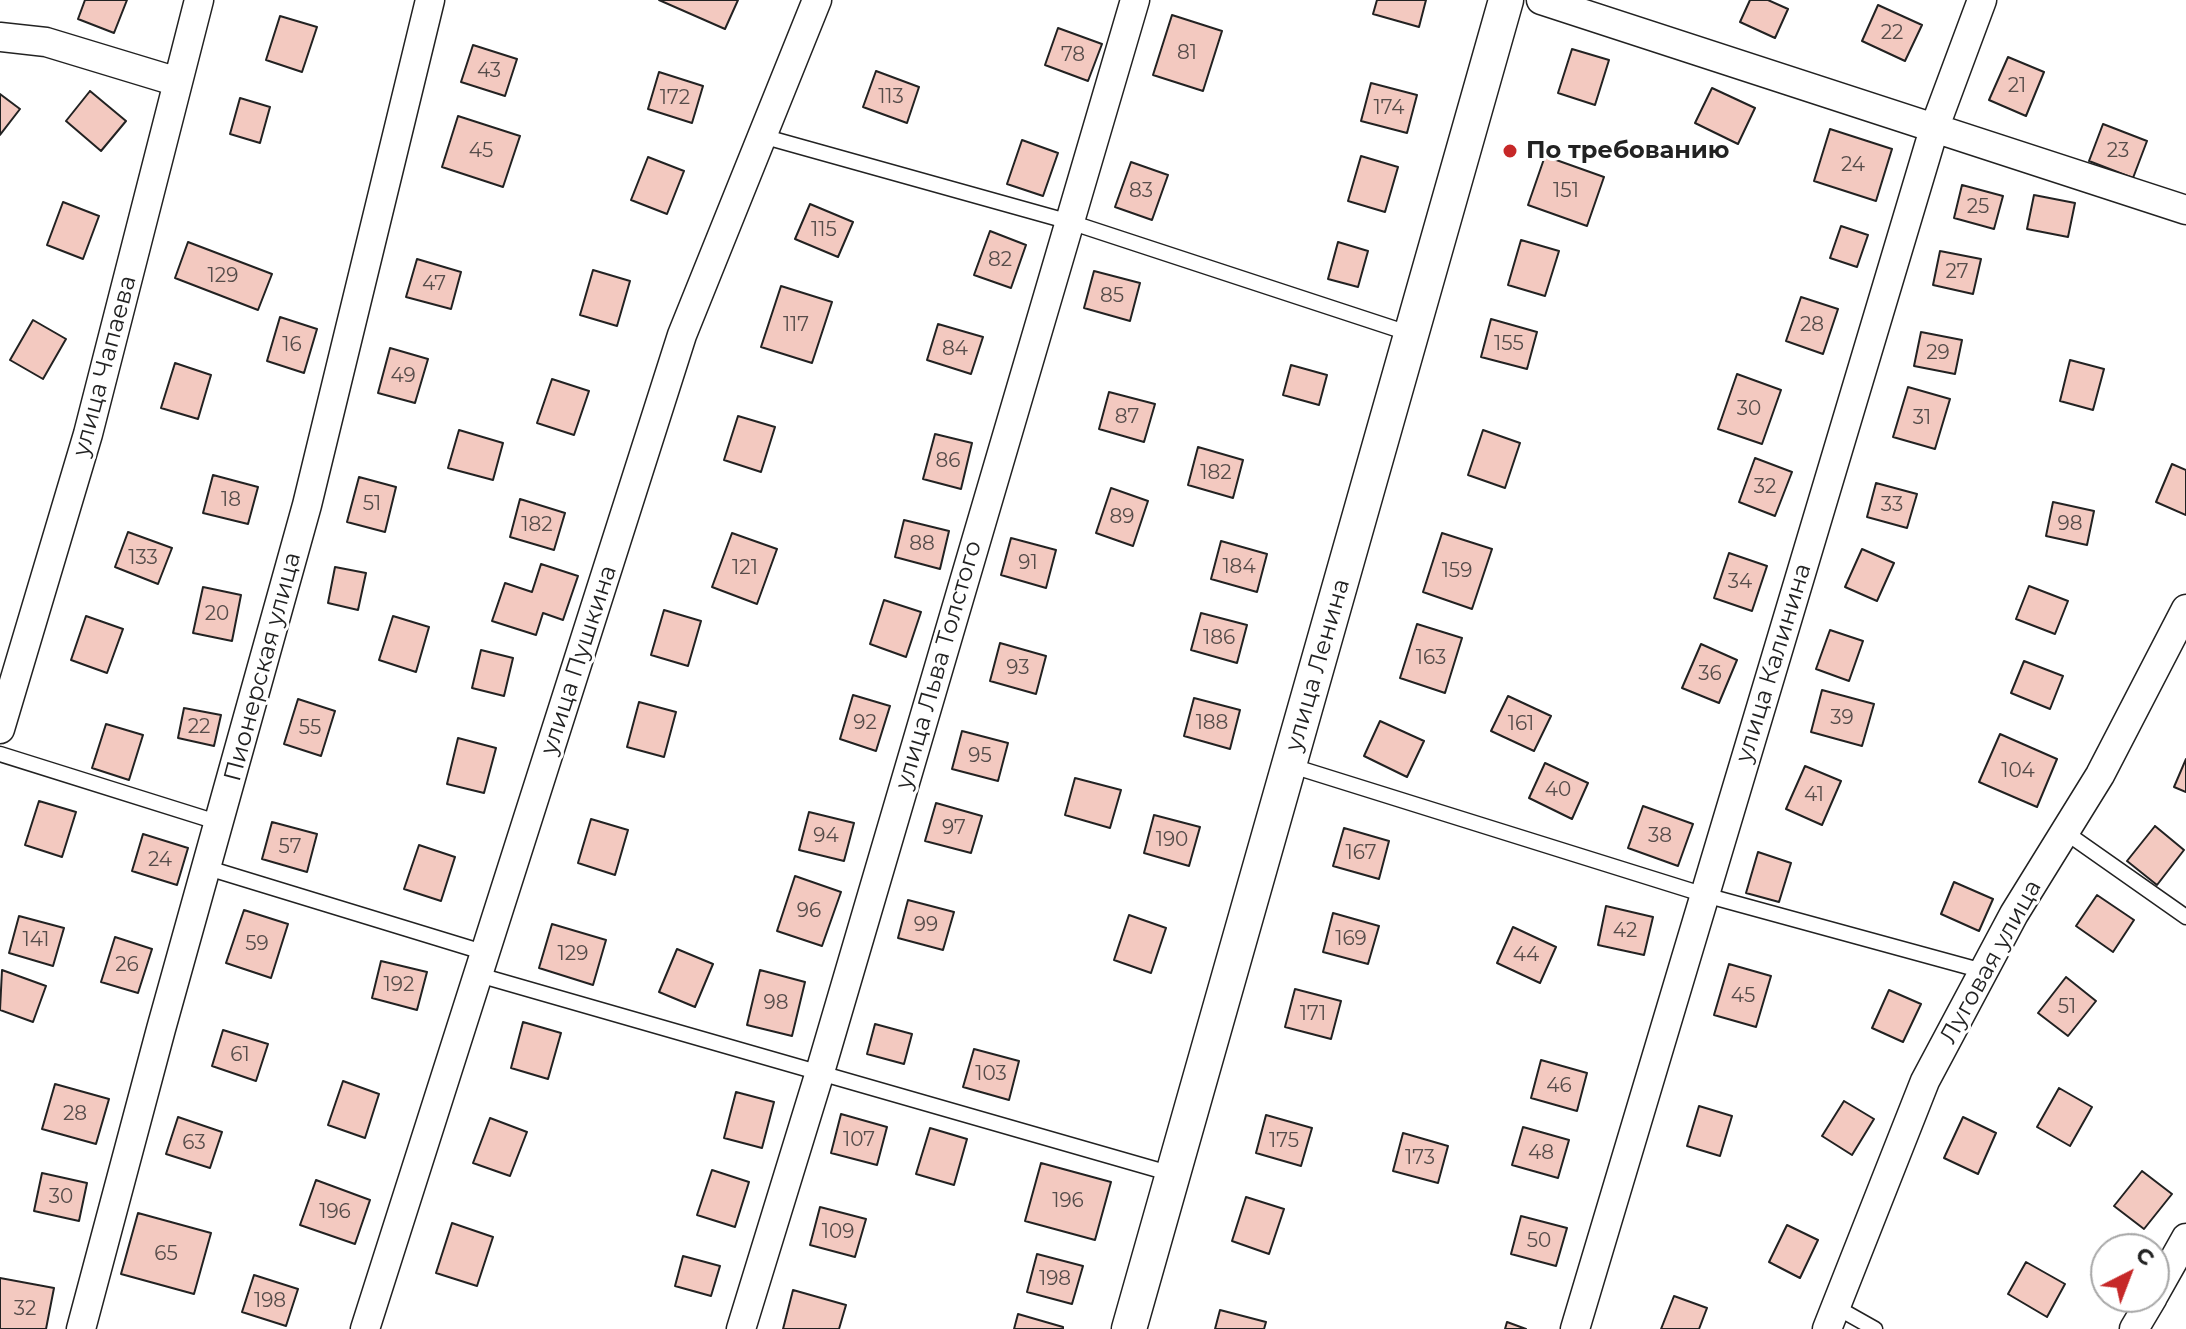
<!DOCTYPE html>
<html>
<head>
<meta charset="utf-8">
<style>
	body { margin:0 }
	#map { position:relative; width:2186px; height:1329px; overflow:hidden; background:#fff; font-family:Montserrat,sans-serif }
	canvas { display:block }
	.north { position:absolute; left:2090px; top:1233px; width:80px; height:80px; box-sizing:border-box; background:#fff; border:2px solid #a7a7a7; border-radius:50%; rotate:42deg; font-size:22px; font-weight:700; line-height:32px; text-align:center; color:#222 }
	.north::after { content:''; display:block; margin:auto; width:28px; height:36px; background:#c62828; clip-path:polygon(50% 0,100% 100%,50% 72%,0 100%) }
</style>
</head>
<body>
<div id="map">
<canvas width="2186" height="1329"></canvas>
<div class="north">С</div>
</div>
<script>
const ctx = document.querySelector('canvas').getContext('2d');
ctx.lineJoin = 'round';
function fill(path, color) { ctx.fillStyle = color; ctx.fill(path, 'evenodd'); }
const toPath = rows => new Path2D(rows.map(r => 'M' + r).join(''));
function strokePath(path, color, width, dash) { ctx.strokeStyle = color; ctx.lineWidth = width; ctx.lineCap = dash ? 'butt' : 'round'; ctx.setLineDash(dash || []); ctx.stroke(path); }
function write(font, color, halo, rows, align = 'center') {
  ctx.font = font + ' Montserrat,sans-serif'; ctx.lineWidth = 6; ctx.setLineDash([]); ctx.textBaseline = 'middle'; ctx.strokeStyle = halo; ctx.fillStyle = color; for (const [text, x, y, turn = 0] of rows) {
    ctx.save(); ctx.translate(x, y); ctx.rotate((+turn || 0) * Math.PI / 180); ctx.textAlign = isNaN(turn) ? turn : align; if (halo) ctx.strokeText(text, 0, 0); ctx.fillText(text, 0, 0); ctx.restore();
  }
}
const building = toPath([
	[85,0,127,0,114,33,78,19,85,0],
	[659,0,738,0,725,29,659,0],
	[1377,0,1426,0,1419,27,1373,14,1377,0],
	[1750,0,1768,0,1788,9,1775,38,1740,22,1750,0],
	[1878,5,1922,25,1905,61,1862,41,1878,5],
	[1172,15,1222,31,1203,91,1153,75,1172,15],
	[280,16,317,27,302,72,266,60,280,16],
	[1058,28,1102,44,1088,81,1045,65,1058,28],
	[473,45,517,59,505,96,461,82,473,45],
	[1572,49,1609,60,1595,105,1558,93,1572,49],
	[2008,57,2044,72,2026,116,1989,100,2008,57],
	[876,71,919,87,907,123,863,107,876,71],
	[659,72,703,86,692,123,648,109,659,72],
	[1371,83,1417,95,1407,133,1361,121,1371,83],
	[1712,88,1755,108,1738,144,1695,123,1712,88],
	[90,91,126,121,101,151,66,121,90,91],
	[0,94,20,109,0,135,0,94],
	[240,98,270,107,260,143,230,134,240,98],
	[458,116,520,136,503,187,442,167,458,116],
	[2103,124,2147,141,2133,178,2089,161,2103,124],
	[1830,129,1892,149,1876,201,1814,181,1830,129],
	[1022,140,1058,153,1043,196,1007,184,1022,140],
	[1361,156,1398,167,1385,212,1348,201,1361,156],
	[1545,156,1604,177,1587,226,1528,205,1545,156],
	[648,157,684,171,667,214,631,200,648,157],
	[1131,162,1168,175,1152,220,1115,207,1131,162],
	[1962,185,2003,196,1994,229,1954,218,1962,185],
	[2034,195,2075,203,2068,237,2027,229,2034,195],
	[63,202,99,216,83,259,47,245,63,202],
	[810,204,853,222,838,257,795,239,810,204],
	[1841,226,1868,235,1857,267,1830,258,1841,226],
	[990,231,1026,245,1011,288,974,275,990,231],
	[1521,240,1559,251,1545,296,1508,285,1521,240],
	[188,242,272,274,258,310,175,278,188,242],
	[1338,242,1368,251,1358,287,1328,279,1338,242],
	[1940,251,1981,259,1973,294,1933,285,1940,251],
	[417,259,461,272,451,309,406,297,417,259],
	[593,270,630,281,617,326,580,315,593,270],
	[1094,271,1140,283,1130,321,1084,308,1094,271],
	[781,286,832,302,812,363,761,347,781,286],
	[1801,297,1838,309,1823,354,1786,341,1801,297],
	[280,317,317,329,304,373,267,361,280,317],
	[1491,319,1537,332,1527,369,1481,357,1491,319],
	[33,320,66,339,43,379,10,360,33,320],
	[938,324,983,337,971,374,927,360,938,324],
	[1921,332,1962,340,1955,374,1914,366,1921,332],
	[390,348,428,359,415,403,378,393,390,348],
	[2070,360,2104,369,2093,410,2060,401,2070,360],
	[175,363,211,375,198,419,161,408,175,363],
	[1291,365,1327,375,1319,405,1283,395,1291,365],
	[1737,374,1781,390,1762,444,1718,429,1737,374],
	[552,379,589,391,574,435,537,423,552,379],
	[1908,387,1950,399,1935,449,1893,437,1908,387],
	[1109,392,1155,404,1144,442,1099,429,1109,392],
	[738,416,775,427,761,472,724,460,738,416],
	[459,430,503,443,493,480,448,468,459,430],
	[1483,430,1520,443,1505,488,1468,475,1483,430],
	[935,434,972,443,961,489,923,479,935,434],
	[1198,447,1243,460,1233,498,1188,485,1198,447],
	[1755,458,1792,472,1775,516,1739,502,1755,458],
	[2172,464,2186,470,2186,515,2156,502,2172,464],
	[213,475,258,487,248,524,203,513,213,475],
	[359,477,396,487,385,532,347,522,359,477],
	[1876,483,1917,494,1907,528,1867,517,1876,483],
	[1111,488,1148,501,1133,546,1096,533,1111,488],
	[520,499,565,513,554,550,510,537,520,499],
	[2053,502,2094,511,2087,545,2046,536,2053,502],
	[904,520,949,531,940,569,895,557,904,520],
	[128,532,172,548,158,584,115,567,128,532],
	[732,533,777,549,757,604,712,587,732,533],
	[1442,533,1492,549,1472,609,1423,592,1442,533],
	[1011,538,1056,550,1046,588,1001,575,1011,538],
	[1221,541,1267,554,1257,592,1211,579,1221,541],
	[1862,549,1894,563,1877,601,1845,587,1862,549],
	[1729,553,1767,566,1752,611,1714,598,1729,553],
	[541,564,578,576,563,620,543,613,536,635,492,621,505,583,532,592,541,564],
	[335,567,366,573,358,610,328,603,335,567],
	[2029,586,2068,601,2055,634,2016,619,2029,586],
	[203,587,241,595,232,641,193,633,203,587],
	[884,600,921,612,906,657,870,644,884,600],
	[664,610,701,621,688,666,651,655,664,610],
	[1201,613,1247,625,1237,663,1191,650,1201,613],
	[86,616,123,629,107,673,71,660,86,616],
	[393,616,429,627,416,672,379,660,393,616],
	[1417,624,1462,638,1445,693,1400,678,1417,624],
	[1830,630,1863,641,1849,681,1816,669,1830,630],
	[1000,643,1046,656,1036,694,990,681,1000,643],
	[1701,644,1737,660,1719,703,1682,688,1701,644],
	[481,650,513,658,504,696,472,688,481,650],
	[2024,661,2063,676,2050,709,2011,693,2024,661],
	[1822,690,1874,704,1862,746,1811,732,1822,690],
	[853,695,890,706,876,751,840,739,853,695],
	[1508,696,1551,716,1534,751,1491,731,1508,696],
	[1194,698,1240,710,1230,749,1184,736,1194,698],
	[298,699,335,711,321,756,284,744,298,699],
	[639,702,676,712,664,757,627,747,639,702],
	[184,708,221,715,214,746,178,738,184,708],
	[1380,721,1424,741,1407,777,1364,756,1380,721],
	[106,724,143,735,129,780,92,768,106,724],
	[962,731,1008,743,998,781,952,769,962,731],
	[2000,734,2057,759,2037,807,1979,782,2000,734],
	[458,738,496,748,484,793,447,784,458,738],
	[2186,759,2186,792,2174,787,2186,759],
	[1545,763,1588,783,1572,819,1529,798,1545,763],
	[1805,766,1841,781,1822,825,1786,809,1805,766],
	[1075,778,1121,790,1110,828,1065,815,1075,778],
	[39,801,76,812,62,857,25,845,39,801],
	[936,803,982,816,971,853,925,841,936,803],
	[1643,806,1693,824,1678,866,1628,848,1643,806],
	[809,812,854,823,844,861,799,850,809,812],
	[1154,815,1200,827,1189,866,1144,853,1154,815],
	[591,819,628,830,615,875,578,863,591,819],
	[272,822,317,834,307,872,262,859,272,822],
	[2155,826,2184,850,2157,885,2127,861,2155,826],
	[1344,828,1389,841,1379,879,1333,866,1344,828],
	[143,834,188,848,177,885,132,871,143,834],
	[419,845,455,857,441,901,404,889,419,845],
	[1758,852,1791,863,1779,902,1746,893,1758,852],
	[795,876,841,892,822,946,777,931,795,876],
	[1954,882,1993,899,1979,931,1941,914,1954,882],
	[2097,895,2134,920,2113,952,2076,926,2097,895],
	[908,900,954,912,943,950,898,938,908,900],
	[1606,906,1653,917,1644,955,1598,945,1606,906],
	[244,910,288,924,271,978,226,963,244,910],
	[1333,913,1379,926,1368,964,1323,952,1333,913],
	[1129,915,1166,928,1151,973,1114,960,1129,915],
	[19,916,64,928,53,966,9,953,19,916],
	[552,924,606,940,593,985,539,968,552,924],
	[1513,927,1556,947,1540,983,1497,963,1513,927],
	[115,937,152,949,138,993,101,982,115,937],
	[677,949,713,964,695,1007,659,992,677,949],
	[381,961,427,972,417,1010,372,998,381,961],
	[1729,964,1771,976,1756,1027,1714,1015,1729,964],
	[2,970,46,986,33,1022,0,1010,2,970],
	[760,970,805,982,792,1036,747,1025,760,970],
	[2066,977,2096,1001,2068,1036,2038,1013,2066,977],
	[1295,989,1341,1001,1331,1039,1285,1027,1295,989],
	[1889,990,1921,1004,1903,1042,1872,1028,1889,990],
	[523,1022,561,1033,548,1079,511,1068,523,1022],
	[875,1024,912,1034,904,1064,867,1054,875,1024],
	[223,1030,268,1044,256,1081,212,1066,223,1030],
	[974,1049,1019,1061,1009,1100,963,1087,974,1049],
	[1541,1060,1587,1073,1577,1111,1531,1098,1541,1060],
	[343,1081,379,1094,365,1138,328,1125,343,1081],
	[55,1084,109,1099,96,1144,42,1129,55,1084],
	[2059,1088,2092,1107,2070,1146,2037,1127,2059,1088],
	[736,1092,774,1102,762,1148,724,1138,736,1092],
	[1844,1101,1874,1119,1852,1155,1822,1136,1844,1101],
	[1699,1106,1732,1116,1720,1156,1687,1146,1699,1106],
	[841,1114,887,1127,877,1165,831,1153,841,1114],
	[1266,1115,1312,1128,1301,1166,1256,1153,1266,1115],
	[178,1117,222,1132,210,1168,166,1154,178,1117],
	[1963,1117,1996,1133,1978,1174,1944,1158,1963,1117],
	[490,1118,527,1132,510,1176,473,1163,490,1118],
	[1523,1127,1569,1140,1558,1178,1512,1165,1523,1127],
	[930,1128,967,1139,954,1185,916,1174,930,1128],
	[1403,1133,1448,1146,1438,1183,1393,1171,1403,1133],
	[1041,1163,1111,1182,1095,1240,1025,1221,1041,1163],
	[712,1170,749,1182,735,1227,697,1215,712,1170],
	[2142,1171,2172,1194,2144,1229,2114,1206,2142,1171],
	[42,1173,87,1183,79,1221,34,1211,42,1173],
	[316,1180,370,1200,355,1244,300,1225,316,1180],
	[1246,1197,1284,1209,1269,1254,1232,1241,1246,1197],
	[820,1207,866,1219,855,1257,810,1245,820,1207],
	[138,1213,211,1233,194,1294,121,1274,138,1213],
	[1521,1216,1567,1228,1556,1266,1511,1254,1521,1216],
	[452,1223,493,1237,477,1286,436,1273,452,1223],
	[1787,1225,1818,1240,1800,1278,1769,1262,1787,1225],
	[1037,1254,1083,1266,1072,1304,1027,1292,1037,1254],
	[683,1256,720,1266,711,1296,675,1286,683,1256],
	[2026,1262,2065,1284,2047,1317,2008,1294,2026,1262],
	[254,1275,298,1289,286,1326,242,1312,254,1275],
	[0,1278,54,1288,46,1329,0,1329,0,1278],
	[793,1290,846,1305,839,1329,783,1329,793,1290],
	[1674,1296,1707,1308,1699,1329,1661,1329,1674,1296],
	[1220,1310,1266,1322,1264,1329,1215,1329,1220,1310],
	[1018,1314,1063,1327,1063,1329,1014,1329,1018,1314],
	[1507,1322,1526,1329,1505,1329,1507,1322]
]);
fill(building, '#f3c9c0');
strokePath(building, '#222', 2);
const service = toPath([
	[762,136,1070,222,1411,334],
	[0,754,220,823],
	[1289,765,1705,895,1983,971],
	[2065,832,2186,917],
	[208,868,486,953],
	[479,975,1172,1174],
	[1836,1307,1875,1329]
]);
const minor = toPath([
	[1541,0,2186,210],
	[0,37,46,42,178,82],
	[0,729,88,434,199,0],
	[2154,1295,2186,1238],
	[81,1329,161,1029,307,505,430,0],
	[365,1329,682,335,817,0],
	[741,1329,820,1072,1135,0],
	[1575,1329,1934,129,1982,0],
	[1827,1329,1925,1081,2014,914,2100,775,2186,609],
	[2134,1329,2153,1297]
]);
const tertiary = toPath([
	[1129,1329,1506,0]
]);
strokePath(service, '#222', 17);
strokePath(minor, '#222', 31);
strokePath(tertiary, '#222', 37);
strokePath(service, '#fff', 14);
strokePath(minor, '#fff', 28);
strokePath(tertiary, '#fff', 34);
for (const [x, y, r, color] of [
	[1510,151,8,"#c62828"]
]) { const dot = new Path2D(); dot.arc(x, y, r, 0, 2 * Math.PI); ctx.fillStyle = color; ctx.fill(dot); strokePath(dot, '#fff', 3); }
write('20px', '#564c4a', null, [
	["22",1892,33],
	["81",1187,53],
	["78",1073,55],
	["43",489,71],
	["21",2017,86],
	["113",891,97],
	["172",675,98],
	["174",1389,108],
	["45",481,151],
	["23",2118,151],
	["24",1853,165],
	["83",1141,191],
	["151",1566,191],
	["25",1978,207],
	["115",824,230],
	["82",1000,260],
	["27",1957,272],
	["129",223,276],
	["47",434,284],
	["85",1112,296],
	["117",796,325],
	["28",1812,325],
	["155",1509,344],
	["16",292,345],
	["84",955,349],
	["29",1938,353],
	["49",403,376],
	["30",1749,409],
	["87",1127,417],
	["31",1922,418],
	["86",948,461],
	["182",1216,473],
	["32",1765,487],
	["18",231,500],
	["51",372,504],
	["33",1892,505],
	["89",1122,517],
	["98",2070,524],
	["182",537,525],
	["88",922,544],
	["133",143,558],
	["91",1028,563],
	["184",1239,567],
	["121",745,568],
	["159",1457,571],
	["34",1740,582],
	["20",217,614],
	["186",1219,638],
	["163",1431,658],
	["93",1018,668],
	["36",1710,674],
	["39",1842,718],
	["92",865,723],
	["188",1212,723],
	["161",1521,724],
	["22",199,727],
	["55",310,728],
	["95",980,756],
	["104",2018,771],
	["40",1558,790],
	["41",1814,795],
	["97",954,828],
	["94",826,836],
	["38",1660,836],
	["190",1172,840],
	["57",290,847],
	["167",1361,853],
	["24",160,860],
	["96",809,911],
	["99",926,925],
	["42",1625,931],
	["169",1351,939],
	["141",36,940],
	["59",257,944],
	["129",573,954],
	["44",1526,955],
	["26",127,965],
	["192",399,985],
	["45",1743,996],
	["98",776,1003],
	["51",2067,1007],
	["171",1313,1014],
	["61",240,1055],
	["103",991,1074],
	["46",1559,1086],
	["28",75,1114],
	["107",859,1140],
	["175",1284,1141],
	["63",194,1143],
	["48",1541,1153],
	["173",1420,1158],
	["30",61,1197],
	["196",1068,1201],
	["196",335,1212],
	["109",838,1232],
	["50",1539,1241],
	["65",166,1254],
	["198",1055,1279],
	["198",270,1301],
	["32",25,1309]
]);
write('bold 24px', '#222', '#fff', [
	["По требованию",1526,151]
], 'left');
write('24px', '#222', '#fff', [
	["улица Чапаева",105,366,-75],
	["улица Пушкина",579,660,-72],
	["улица Калинина",1774,663,-73],
	["улица Льва Толстого",939,665,-74],
	["улица Ленина",1318,665,-74],
	["Пионерская улица",263,667,-75],
	["Луговая улица",1991,962,-61]
]);
</script>
</body>
</html>
